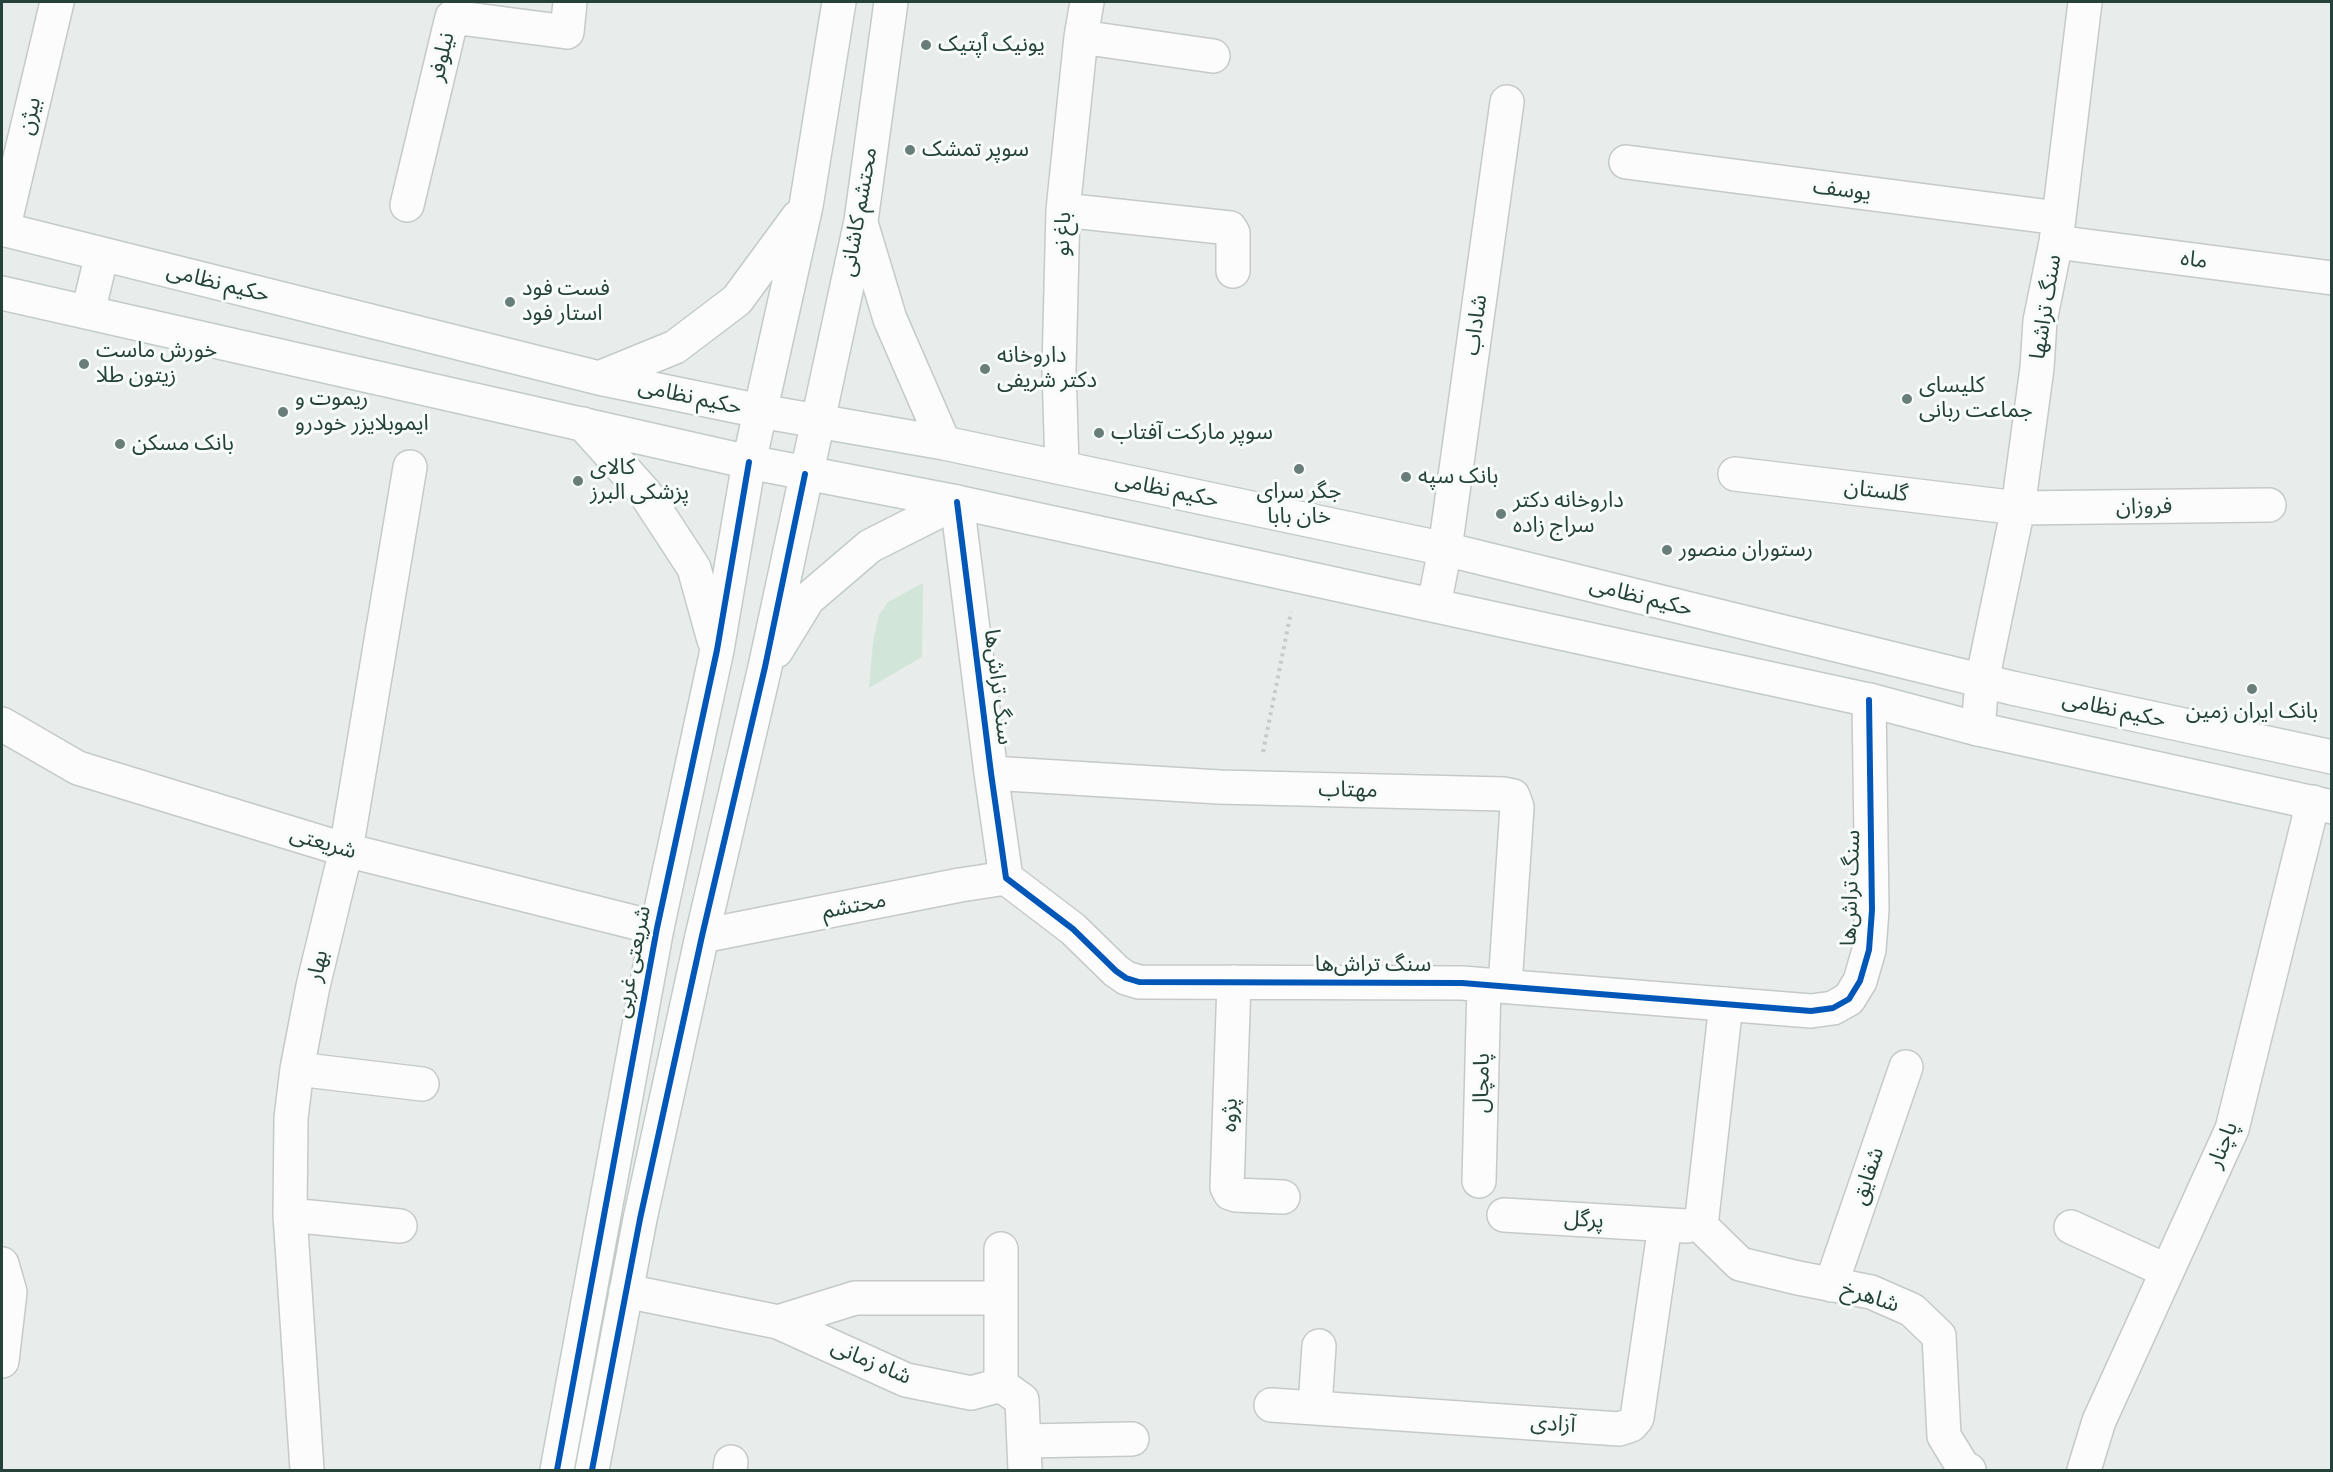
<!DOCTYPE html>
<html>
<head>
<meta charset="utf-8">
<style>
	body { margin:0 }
	#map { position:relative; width:2333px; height:1472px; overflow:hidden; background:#e8edeb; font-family:"PT Sans Narrow",sans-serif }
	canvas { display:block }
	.frame { position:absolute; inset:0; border:3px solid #24423a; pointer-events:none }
</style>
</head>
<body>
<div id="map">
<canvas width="2333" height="1472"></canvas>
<div class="frame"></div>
</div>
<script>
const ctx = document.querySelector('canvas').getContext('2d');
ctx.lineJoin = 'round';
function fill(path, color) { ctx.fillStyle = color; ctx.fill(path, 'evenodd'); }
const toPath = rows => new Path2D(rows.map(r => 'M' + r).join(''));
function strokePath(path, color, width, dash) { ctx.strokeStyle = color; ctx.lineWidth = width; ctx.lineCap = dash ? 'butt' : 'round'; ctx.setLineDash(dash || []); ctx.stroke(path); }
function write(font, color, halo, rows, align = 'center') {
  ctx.font = font + ' "PT Sans Narrow","Noto Sans Arabic",sans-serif'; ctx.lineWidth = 6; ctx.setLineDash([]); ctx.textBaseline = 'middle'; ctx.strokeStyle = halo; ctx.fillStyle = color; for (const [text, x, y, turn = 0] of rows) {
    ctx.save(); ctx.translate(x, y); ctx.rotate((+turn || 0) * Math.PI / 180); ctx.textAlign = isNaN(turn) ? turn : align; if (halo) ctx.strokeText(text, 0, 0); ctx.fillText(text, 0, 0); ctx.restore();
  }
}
fill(toPath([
	[923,583,922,657,869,688,873,642,879,615,888,602]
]), '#d1e6d8');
const street = toPath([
	[1081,37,1213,56],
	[1626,162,2058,218],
	[407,205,452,17,567,32,570,2],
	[1063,210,1230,228,1233,233,1233,271],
	[3,230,57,2],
	[2056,242,2332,278],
	[1062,467,1059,369,1063,210,1081,37,1087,2],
	[1735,474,2018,508,2269,505],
	[957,502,991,773,1006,878,1073,929,1116,971,1126,978,1139,982,1462,983,1811,1011,1833,1008,1849,999,1860,981,1869,950,1872,910,1869,700],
	[1434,605,1445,549,1507,102],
	[2,724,78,768,346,850,657,928],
	[1978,729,1982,681,2018,508,2037,368,2040,321,2056,242,2085,2],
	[991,773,1219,787,1503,794,1513,796,1517,807,1505,986],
	[702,936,960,885,1006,878],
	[1234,982,1227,1187,1230,1193,1236,1195,1283,1197],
	[297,1069,422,1084],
	[1479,1181,1484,985],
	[290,1215,400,1226],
	[1504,1215,1687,1226],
	[1701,1226,1740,1264,1798,1278,1871,1292,1912,1310,1939,1336,1944,1436,1963,1467,1969,1470],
	[1701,1226,1726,1004],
	[2071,1227,2167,1271],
	[1001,1249,1001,1385],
	[2,1264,10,1292,2,1361],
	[1831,1285,1906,1067],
	[626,1291,778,1322,906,1380,971,1393,1001,1385,1022,1400,1025,1470],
	[778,1322,855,1298,1001,1298],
	[1271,1405,1619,1429,1631,1425,1637,1418,1665,1225],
	[1315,1407,1319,1346],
	[1025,1441,1132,1439],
	[307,1470,290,1215,291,1118,297,1069,313,986,346,850,410,467],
	[730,1470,731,1462],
	[2084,1470,2099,1421,2232,1129,2313,802]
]);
const secondary = toPath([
	[861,223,890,319,944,443],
	[2,229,599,378,760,411,944,443,1445,549,2012,688,2332,757],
	[2,293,749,462,957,502,1869,700,1978,729,2332,807],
	[88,312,102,254],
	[599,378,675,347,737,300,798,217],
	[583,424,645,493,694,568,714,640],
	[776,651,808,599,870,546,957,502],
	[557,1470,657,928,717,650,749,462,806,206,839,2],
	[592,1470,640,1219,702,936,765,667,861,221,891,2]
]);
strokePath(street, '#c5cac8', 36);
strokePath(secondary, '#c3cbc8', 36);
strokePath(toPath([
	[1263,752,1291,612]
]), '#c3ccca', 4, [3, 4.5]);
strokePath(street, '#fcfcfc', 33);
strokePath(secondary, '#fcfcfc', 33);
strokePath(toPath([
	[957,502,991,773,1006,878,1073,929,1116,971,1126,978,1139,982,1462,983,1811,1011,1833,1008,1849,999,1860,981,1869,950,1872,910,1869,700],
	[557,1470,657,928,717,650,749,462],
	[592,1470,640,1219,702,936,765,667,805,474]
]), '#0057b8', 6);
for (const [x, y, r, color] of [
	[926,45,6,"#697e78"],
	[910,150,6,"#697e78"],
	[510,302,6,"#697e78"],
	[84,364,6,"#697e78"],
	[985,369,6,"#697e78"],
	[1907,399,6,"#697e78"],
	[283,412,6,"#697e78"],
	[1099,433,6,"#697e78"],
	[120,444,6,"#697e78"],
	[1299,469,6,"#697e78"],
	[1406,477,6,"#697e78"],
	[578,481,6,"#697e78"],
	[1501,514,6,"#697e78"],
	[1667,550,6,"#697e78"],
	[2252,689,6,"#697e78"]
]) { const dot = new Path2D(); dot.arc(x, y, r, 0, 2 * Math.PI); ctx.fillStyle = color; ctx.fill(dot); strokePath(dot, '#f7fbf9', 2); }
write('22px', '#24423a', '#f7fbf9', [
	["یونیک ٱپتیک",938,45],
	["سوپر تمشک",922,150],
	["فست فود",522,289],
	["استار فود",522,314],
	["خورش ماست",96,351],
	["زیتون طلا",96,376],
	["داروخانه",997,356],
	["دکتر شریفی",997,381],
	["کلیسای",1919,386],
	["جماعت ربانی",1919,411],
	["ریموت و",295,399],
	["ایموبلایزر خودرو",295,424],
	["سوپر مارکت آفتاب",1111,433],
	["بانک مسکن",132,444],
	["کالای",590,468],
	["پزشکی البرز",590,493],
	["بانک سپه",1418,477],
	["جگر سرای",1299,492,"center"],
	["خان بابا",1299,517,"center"],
	["داروخانه دکتر",1513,501],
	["سراج زاده",1513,526],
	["رستوران منصور",1679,550],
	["بانک ایران زمین",2252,712,"center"]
], 'left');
write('22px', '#24423a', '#f7fbf9', [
	["نیلوفر",442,57,-77],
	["بیژن",30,116,-77],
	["یوسف",1842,190,7],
	["محتشم کاشانی",859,212,-80],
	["باغ نو",1063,234,-88],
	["ماه",2194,260,8],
	["حکیم نظامی",218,283,14],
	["سنگ تراشها",2046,307,-81],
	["شاداب",1476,325,-82],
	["حکیم نظامی",690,397,12],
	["حکیم نظامی",1167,490,12],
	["گلستان",1876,491,7],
	["فروزان",2144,507,-1],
	["حکیم نظامی",1641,597,14],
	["سنگ تراش‌ها",998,687,83],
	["حکیم نظامی",2114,710,12],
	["مهتاب",1348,790,1],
	["شریعتی",323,843,16],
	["سنگ تراش‌ها",1851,888,-88],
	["محتشم",854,906,-11],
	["شریعتی غربی",633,962,-79],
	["سنگ تراش‌ها",1373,965],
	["بهار",318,966,-77],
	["پامچال",1482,1083,-89],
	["پژوه",1230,1115,-88],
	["پاچنار",2223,1145,-68],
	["شقایق",1868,1176,-71],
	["پرگل",1584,1220,4],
	["شاهرخ",1870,1297,17],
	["شاه زمانی",871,1362,23],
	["آزادی",1553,1424,4]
]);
</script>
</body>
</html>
